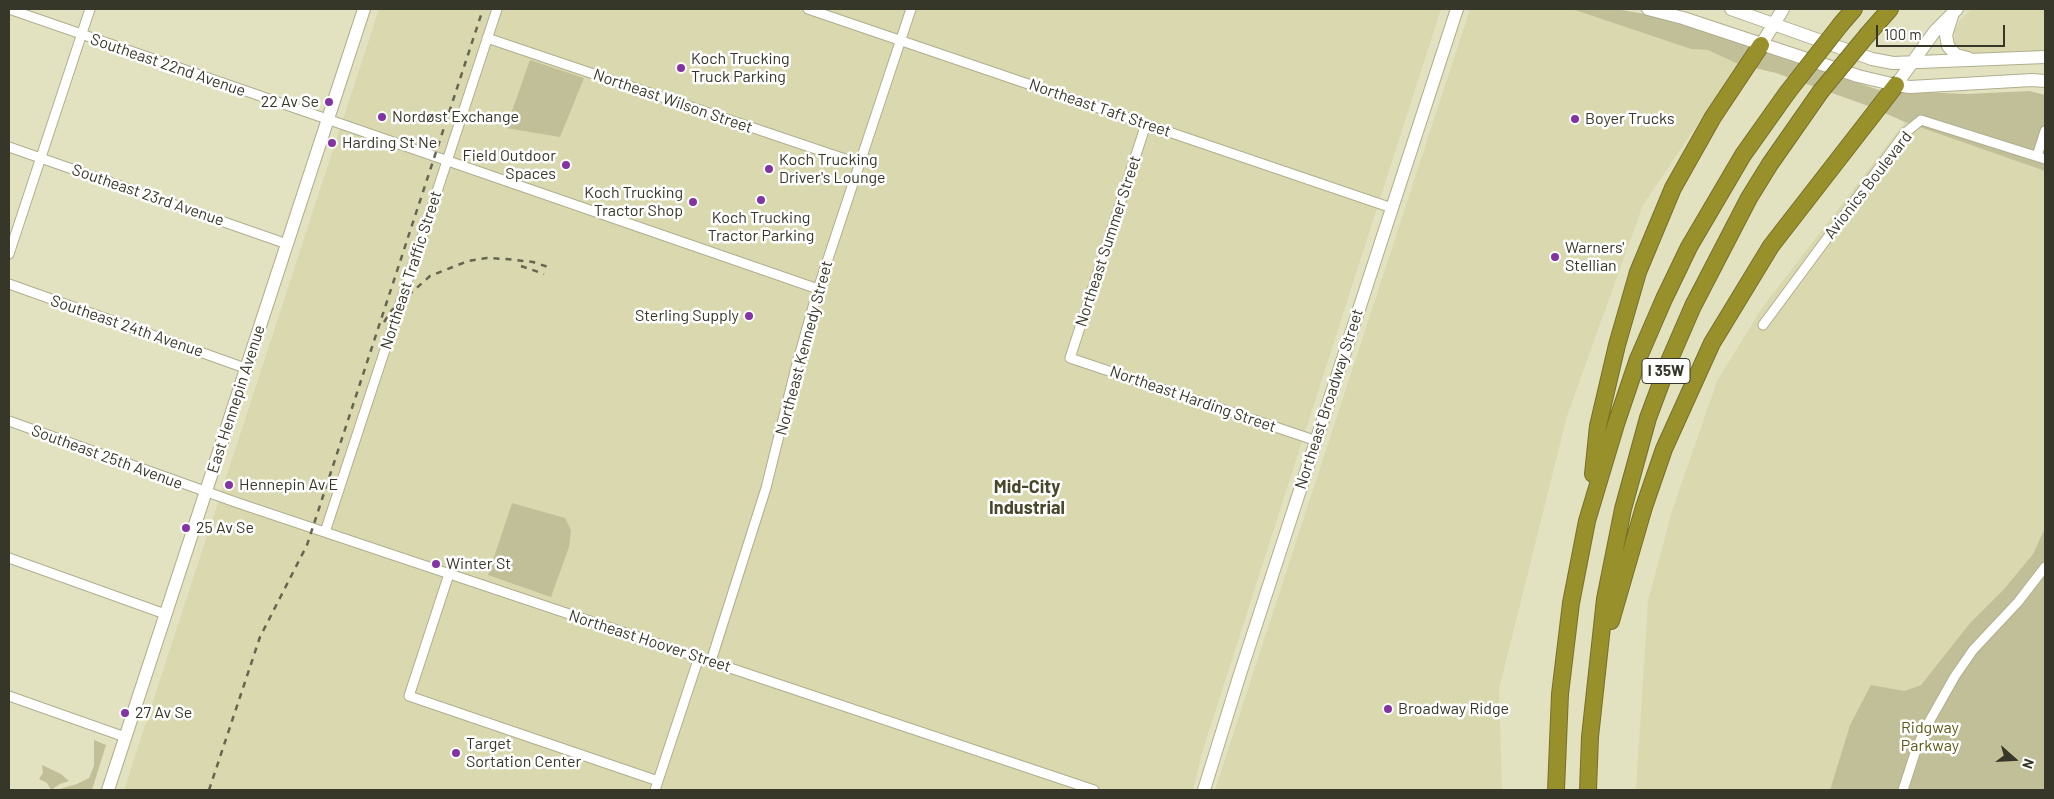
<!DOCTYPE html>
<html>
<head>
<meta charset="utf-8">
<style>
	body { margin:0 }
	#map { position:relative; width:2054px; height:799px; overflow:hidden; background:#e3e2c0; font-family:Barlow,sans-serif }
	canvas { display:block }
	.frame { position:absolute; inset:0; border:10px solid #373729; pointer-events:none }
	.north { position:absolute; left:1989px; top:734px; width:50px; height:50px; -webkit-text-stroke:4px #fff; paint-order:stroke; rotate:109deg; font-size:14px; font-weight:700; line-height:20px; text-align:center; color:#373729 }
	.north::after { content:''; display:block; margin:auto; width:18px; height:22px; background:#373729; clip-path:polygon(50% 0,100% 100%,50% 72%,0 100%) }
	.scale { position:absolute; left:1876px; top:25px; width:129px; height:22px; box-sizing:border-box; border:2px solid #373729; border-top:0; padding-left:6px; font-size:15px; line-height:18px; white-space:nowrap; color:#373729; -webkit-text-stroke:4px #fff; paint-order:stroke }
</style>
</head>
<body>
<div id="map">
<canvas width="2054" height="799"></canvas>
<div class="frame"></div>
<div class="north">N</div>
<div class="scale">100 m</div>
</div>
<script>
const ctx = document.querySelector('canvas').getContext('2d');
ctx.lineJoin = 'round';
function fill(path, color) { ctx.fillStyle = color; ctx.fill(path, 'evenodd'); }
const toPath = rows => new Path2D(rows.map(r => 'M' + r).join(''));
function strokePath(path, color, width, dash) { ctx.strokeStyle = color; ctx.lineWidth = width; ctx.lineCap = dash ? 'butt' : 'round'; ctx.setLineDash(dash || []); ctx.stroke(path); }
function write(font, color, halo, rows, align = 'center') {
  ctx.font = font + ' Barlow,sans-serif'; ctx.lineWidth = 5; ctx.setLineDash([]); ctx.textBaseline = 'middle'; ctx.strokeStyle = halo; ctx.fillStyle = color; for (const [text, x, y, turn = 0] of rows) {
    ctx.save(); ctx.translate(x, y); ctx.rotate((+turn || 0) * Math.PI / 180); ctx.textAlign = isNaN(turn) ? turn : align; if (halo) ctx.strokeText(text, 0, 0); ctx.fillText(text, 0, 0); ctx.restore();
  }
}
fill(toPath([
	[379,9,1441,9,1202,753,1193,790,124,790],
	[1470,9,1572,9,1691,49,1708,50,1738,64,1643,205,1567,416,1499,689,1502,790,1215,790],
	[1972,9,2045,9,2045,51,1969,54,1955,43,1954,31,1960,20],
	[1905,122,2045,171,2045,528,2033,554,2004,589,1970,623,1921,685,1904,691,1850,725,1830,790,1636,790,1648,601,1672,511,1717,381,1762,308]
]), '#d9d8ae');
fill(toPath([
	[1572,9,1616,9,1650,15,1685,25,1879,90,1966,94,2030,91,2045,95,2045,171,1905,122,1871,107,1776,73,1738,64,1708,50,1691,49],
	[530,60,584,78,560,137,506,128],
	[512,503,565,518,571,530,569,547,551,597,488,575],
	[2045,528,2045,790,1830,790,1850,725,1871,685,1904,691,1921,685,1970,623,2004,589,2033,554],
	[94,740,106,745,92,790,56,790,77,784,89,778,94,766],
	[42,765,61,774,69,781,60,784,51,790,47,783,39,779,43,773]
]), '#c1bf97');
const street = toPath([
	[9,9,818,289],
	[808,9,1392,208],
	[487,38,860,164],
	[1146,124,1070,358,1317,441],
	[9,147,287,244],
	[2037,156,2045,131],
	[9,254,90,9],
	[9,284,245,368],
	[1763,325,1905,133,1921,120,2045,159],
	[9,421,238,503,1094,790],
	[325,532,497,9],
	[9,558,165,614],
	[449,574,409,696,658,781],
	[711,661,766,488,795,371,818,289,911,9],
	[9,696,125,737],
	[655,790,699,657],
	[1903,790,1916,750,1925,729,1955,676,1973,650,2018,602,2045,567]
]);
const secondary = toPath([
	[1648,9,1683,18,1858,76,1896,85,1910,87,2032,80,2045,81],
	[1731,9,1872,59,1893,63,2045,57],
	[1952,16,1946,35,1948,46,1956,55,1968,58],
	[1761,45,1783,9],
	[1896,85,1935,31,1957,9],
	[108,790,364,9],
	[1204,790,1240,674,1457,9]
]);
const highway = toPath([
	[1841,24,1854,9],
	[1868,34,1890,9],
	[1593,474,1598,426,1617,345,1638,272,1673,188,1713,117,1761,45],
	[1611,621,1644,507,1664,449,1712,343,1771,246,1896,85],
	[1556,790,1560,694,1571,603,1587,521,1617,421,1638,359,1664,299,1689,247,1743,155,1787,93],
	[1588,790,1590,737,1605,599,1623,509,1648,418,1670,359,1693,306,1749,198,1770,164,1821,91]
]);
strokePath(street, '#b0ae8e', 11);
strokePath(secondary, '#b0ae8e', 14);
strokePath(highway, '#75712a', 18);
strokePath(street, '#fff', 9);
strokePath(secondary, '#fff', 12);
strokePath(highway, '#97902b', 16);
strokePath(toPath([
	[521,266,544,274],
	[384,322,392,310,430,276,468,261,487,258,506,259,533,262,548,267],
	[209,790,260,637,307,545,483,9]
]), '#656552', 2.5, [6, 6]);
const highwayBridge = toPath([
	[1821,91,1868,34],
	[1787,93,1841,24]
]);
strokePath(highwayBridge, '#75712a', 18, []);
strokePath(highwayBridge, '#97902b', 16);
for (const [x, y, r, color] of [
	[681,68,5,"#8433a2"],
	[329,102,5,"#8433a2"],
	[382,117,5,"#8433a2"],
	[1575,119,5,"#8433a2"],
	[332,143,5,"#8433a2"],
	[566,165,5,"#8433a2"],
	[769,169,5,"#8433a2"],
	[761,200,5,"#8433a2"],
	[693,202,5,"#8433a2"],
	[1555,257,5,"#8433a2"],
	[749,316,5,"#8433a2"],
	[229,485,5,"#8433a2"],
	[186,528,5,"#8433a2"],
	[436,564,5,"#8433a2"],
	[1388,709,5,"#8433a2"],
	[125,713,5,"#8433a2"],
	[456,753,5,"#8433a2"]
]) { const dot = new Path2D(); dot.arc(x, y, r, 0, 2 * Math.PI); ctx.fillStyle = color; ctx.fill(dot); strokePath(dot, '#fff', 2); }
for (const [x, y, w] of [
	[1666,371,48]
]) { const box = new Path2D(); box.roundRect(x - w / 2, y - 12.5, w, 25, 4); ctx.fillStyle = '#fff'; ctx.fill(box); strokePath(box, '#373729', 1); }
write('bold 15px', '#373729', null, [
	["I 35W",1666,371]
]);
write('16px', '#373729', '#fff', [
	["Koch Trucking",691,59],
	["Truck Parking",691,77],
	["22 Av Se",319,102,"right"],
	["Nordøst Exchange",392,117],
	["Boyer Trucks",1585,119],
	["Harding St Ne",342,143],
	["Field Outdoor",556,156,"right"],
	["Spaces",556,174,"right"],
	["Koch Trucking",779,160],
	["Driver's Lounge",779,178],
	["Koch Trucking",683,193,"right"],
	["Tractor Shop",683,211,"right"],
	["Koch Trucking",761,218,"center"],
	["Tractor Parking",761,236,"center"],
	["Warners'",1565,248],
	["Stellian",1565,266],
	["Sterling Supply",739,316,"right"],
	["Hennepin Av E",239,485],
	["25 Av Se",196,528],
	["Winter St",446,564],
	["Broadway Ridge",1398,709],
	["27 Av Se",135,713],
	["Target",466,744],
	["Sortation Center",466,762]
], 'left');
write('16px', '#373729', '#fff', [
	["Southeast 22nd Avenue",168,65,19],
	["Northeast Wilson Street",673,101,19],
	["Northeast Taft Street",1100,108,19],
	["Avionics Boulevard",1868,185,-52],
	["Southeast 23rd Avenue",148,195,19],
	["Northeast Summer Street",1108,241,-72],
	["Northeast Traffic Street",411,270,-72],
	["Southeast 24th Avenue",127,326,19],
	["Northeast Kennedy Street",804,348,-75],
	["East Hennepin Avenue",236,399,-72],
	["Northeast Harding Street",1193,399,19],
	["Northeast Broadway Street",1329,399,-72],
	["Southeast 25th Avenue",107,457,20],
	["Northeast Hoover Street",650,641,18]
]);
write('16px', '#5e5915', '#fff', [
	["Ridgway",1930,728],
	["Parkway",1930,746]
]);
write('bold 18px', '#48472a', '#fff', [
	["Mid-City",1027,487],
	["Industrial",1027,508]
]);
</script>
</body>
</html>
